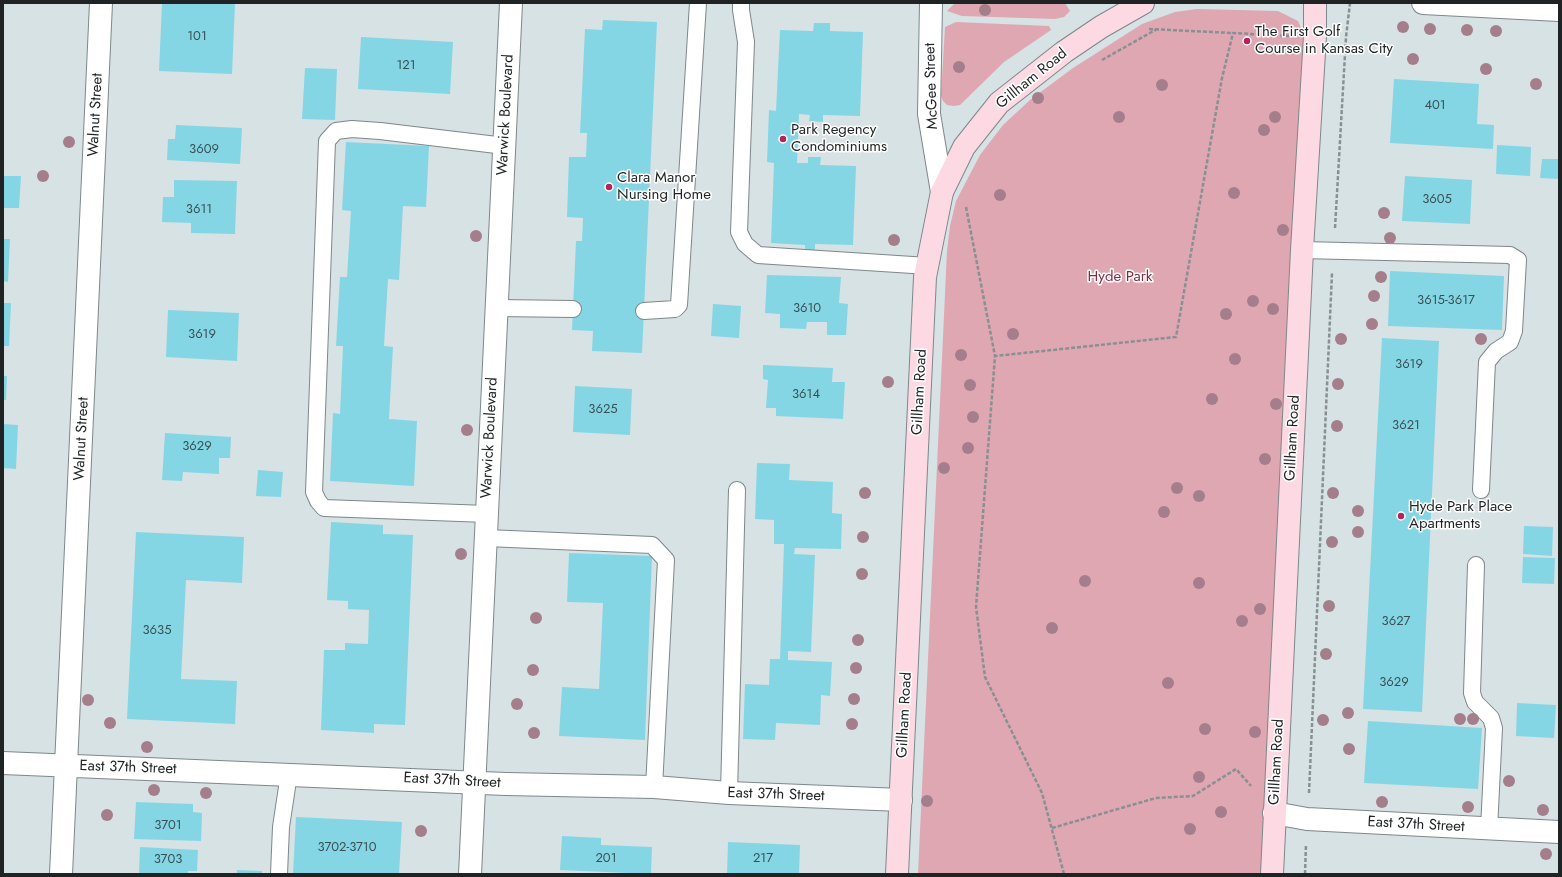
<!DOCTYPE html>
<html>
<head>
<meta charset="utf-8">
<style>
	body { margin:0 }
	#map { position:relative; width:1562px; height:877px; overflow:hidden; background:#d7e2e4; font-family:Jost,sans-serif }
	canvas { display:block }
	.frame { position:absolute; inset:0; border:4px solid #1f2324; pointer-events:none }
</style>
</head>
<body>
<div id="map">
<canvas width="1562" height="877"></canvas>
<div class="frame"></div>
</div>
<script>
const ctx = document.querySelector('canvas').getContext('2d');
ctx.lineJoin = 'round';
function fill(path, color) { ctx.fillStyle = color; ctx.fill(path, 'evenodd'); }
const toPath = rows => new Path2D(rows.map(r => 'M' + r).join(''));
function strokePath(path, color, width, dash) { ctx.strokeStyle = color; ctx.lineWidth = width; ctx.lineCap = dash ? 'butt' : 'round'; ctx.setLineDash(dash || []); ctx.stroke(path); }
function write(font, color, halo, rows, align = 'center') {
  ctx.font = font + ' Jost,sans-serif'; ctx.lineWidth = 3; ctx.setLineDash([]); ctx.textBaseline = 'middle'; ctx.strokeStyle = halo; ctx.fillStyle = color; for (const [text, x, y, turn = 0] of rows) {
    ctx.save(); ctx.translate(x, y); ctx.rotate((+turn || 0) * Math.PI / 180); ctx.textAlign = isNaN(turn) ? turn : align; if (halo) ctx.strokeText(text, 0, 0); ctx.fillText(text, 0, 0); ctx.restore();
  }
}
fill(toPath([
	[955,3,1065,3,1070,11,1064,17,1055,19,962,16,947,11],
	[1197,9,1278,11,1298,21,1301,28,1305,42,1265,874,918,874,947,251,950,226,956,201,980,155,1003,125,1030,100,1073,68,1142,24,1175,12],
	[956,22,1049,26,1051,30,1004,62,960,105,954,106,947,105,943,101,941,96,945,27]
]), '#dfa7b2');
fill(toPath([
	[162,3,235,3,232,74,159,71],
	[603,20,657,22,642,353,592,351,593,331,572,330,576,241,582,241,583,218,567,217,569,157,586,157,587,133,580,133,585,29,602,30],
	[814,23,830,23,830,31,863,32,860,116,823,115,823,122,809,121,810,115,799,114,797,163,808,163,808,157,821,157,820,165,856,166,853,245,815,244,815,250,805,250,805,245,771,243,774,163,767,162,769,110,776,111,780,30,813,31],
	[361,37,453,42,450,94,358,89],
	[305,68,337,69,335,120,302,119],
	[1394,79,1479,84,1477,124,1494,125,1493,149,1390,143],
	[176,125,242,128,240,164,167,160,168,139,175,139],
	[346,142,429,146,426,207,403,206,399,280,388,279,384,346,393,347,389,419,417,421,414,486,330,481,333,413,340,414,343,346,336,346,340,277,347,277,351,211,342,210],
	[1497,145,1531,147,1530,176,1496,174],
	[1542,159,1559,159,1559,179,1540,178],
	[3,176,21,176,19,208,3,208],
	[1405,176,1472,180,1470,224,1402,221],
	[174,180,237,181,235,234,191,233,191,223,162,222,163,197,174,197],
	[3,239,10,239,8,282,3,281],
	[1390,271,1504,276,1502,330,1388,326],
	[767,275,841,277,839,303,848,304,846,335,827,335,827,322,807,322,806,329,780,328,780,314,765,313],
	[3,303,11,303,9,346,3,346],
	[713,304,741,306,739,338,711,336],
	[168,310,239,313,237,361,166,357],
	[1382,338,1439,341,1422,712,1363,709],
	[763,365,833,368,832,382,845,382,843,419,776,416,776,408,766,408,768,380,763,379],
	[3,376,7,376,6,400,3,400],
	[575,386,632,389,630,435,573,432],
	[3,424,18,425,16,469,3,468],
	[165,433,231,437,230,458,219,458,219,474,183,472,182,481,162,480],
	[757,463,790,464,789,480,833,482,832,513,842,514,841,549,795,548,794,554,815,555,811,652,788,651,788,660,832,662,830,696,821,695,820,725,776,723,775,740,743,739,745,684,769,685,770,659,780,659,784,544,774,544,774,520,755,519],
	[258,470,283,472,281,497,256,496],
	[331,522,383,525,383,534,413,535,405,725,374,724,374,733,321,730,324,650,345,650,345,643,368,644,369,610,348,609,348,601,327,600],
	[1524,526,1553,527,1552,556,1523,554],
	[136,532,244,537,242,583,186,580,181,679,237,681,235,724,127,719],
	[569,553,652,556,645,740,559,736,562,687,599,689,603,603,567,602],
	[1523,557,1555,558,1554,584,1522,583],
	[1517,703,1556,705,1554,738,1516,736],
	[1368,721,1482,728,1478,789,1364,783],
	[136,802,193,804,193,812,202,813,201,841,134,839],
	[296,817,402,822,399,874,293,874],
	[562,836,601,838,601,845,652,847,651,874,560,870],
	[728,842,800,845,799,874,727,874],
	[140,847,198,850,197,871,188,871,188,874,139,874],
	[237,870,262,871,262,874,237,874]
]), '#85d6e5');
const service = toPath([
	[741,3,741,10,746,42,739,232,745,244,758,255,928,266],
	[1302,250,1510,255,1518,260,1514,331,1510,342,1496,351,1487,362,1481,490],
	[497,308,573,309],
	[644,311,675,309,679,305,698,3],
	[487,514,324,508,318,501,314,492,327,141,336,131,352,129,380,131,505,146],
	[486,538,652,545,666,560,654,787],
	[1476,565,1472,693,1475,702,1491,718,1494,728,1489,829],
	[729,793,737,490],
	[279,874,281,827,289,774]
]);
const minor = toPath([
	[931,3,929,114,942,192],
	[1423,3,1559,10],
	[3,763,506,784,654,787,729,793,901,800],
	[1274,813,1307,819,1559,832],
	[61,874,101,3],
	[470,874,511,3]
]);
const secondary = toPath([
	[897,874,925,277,942,192,964,147,999,103,1064,52,1101,27,1143,3],
	[1272,874,1302,250,1315,36,1315,3]
]);
strokePath(service, '#7e8789', 18);
strokePath(minor, '#7e8789', 24);
strokePath(secondary, '#7e8789', 24);
strokePath(toPath([
	[1149,29,1233,33],
	[1102,60,1157,29],
	[966,207,995,356],
	[1335,228,1346,37,1350,3],
	[1309,793,1332,273],
	[1052,828,1156,798,1193,796,1236,769,1251,786],
	[1064,874,1042,793,985,677,976,607,995,356,1176,337,1222,78,1233,33,1289,36],
	[1305,874,1306,844]
]), '#889092', 2.5, [4, 2]);
strokePath(service, '#fff', 16);
strokePath(minor, '#fff', 22);
strokePath(secondary, '#fddae3', 22);
ctx.fillStyle = '#a57e8c';
for (const [x, y] of [
	[985,10],
	[1403,27],
	[1430,29],
	[1467,30],
	[1496,31],
	[1413,59],
	[959,67],
	[1486,69],
	[1536,84],
	[1162,85],
	[1038,98],
	[1119,117],
	[1275,117],
	[1264,130],
	[69,142],
	[43,176],
	[1234,193],
	[1000,195],
	[1384,213],
	[1283,230],
	[476,236],
	[1390,238],
	[894,240],
	[1381,277],
	[1374,296],
	[1253,301],
	[1273,309],
	[1226,314],
	[1372,324],
	[1013,334],
	[1341,339],
	[1481,339],
	[961,355],
	[1235,359],
	[888,382],
	[1338,384],
	[970,385],
	[1212,399],
	[1276,404],
	[973,417],
	[1337,426],
	[467,430],
	[968,448],
	[1265,459],
	[944,468],
	[1177,488],
	[865,493],
	[1333,493],
	[1199,496],
	[1358,511],
	[1164,512],
	[1358,532],
	[863,537],
	[1332,542],
	[461,554],
	[862,574],
	[1085,581],
	[1199,583],
	[1329,606],
	[1260,609],
	[536,618],
	[1242,621],
	[1052,628],
	[858,640],
	[1326,654],
	[856,668],
	[533,670],
	[1168,683],
	[854,699],
	[88,700],
	[517,704],
	[1348,713],
	[1460,719],
	[1473,719],
	[1323,720],
	[110,723],
	[852,724],
	[1205,729],
	[1255,732],
	[534,733],
	[147,747],
	[1349,749],
	[1199,777],
	[1509,781],
	[154,790],
	[206,793],
	[927,801],
	[1382,802],
	[1468,807],
	[1543,810],
	[1221,812],
	[107,815],
	[1190,829],
	[421,831],
	[1546,854]
]) { ctx.beginPath(); ctx.arc(x, y, 6, 0, 2 * Math.PI); ctx.fill(); }
for (const [x, y, r, color] of [
	[1247,41,4,"#b32559"],
	[783,139,4,"#b32559"],
	[609,187,4,"#b32559"],
	[1401,516,4,"#b32559"]
]) { const dot = new Path2D(); dot.arc(x, y, r, 0, 2 * Math.PI); ctx.fillStyle = color; ctx.fill(dot); strokePath(dot, '#fff', 1.5); }
write('13px', '#385054', null, [
	["101",197,37],
	["121",406,66],
	["401",1435,106],
	["3609",204,150],
	["3605",1437,200],
	["3611",199,210],
	["3615-3617",1446,301],
	["3610",807,309],
	["3619",202,335],
	["3619",1409,365],
	["3614",806,395],
	["3625",603,410],
	["3621",1406,426],
	["3629",197,447],
	["3627",1396,622],
	["3635",157,631],
	["3629",1394,683],
	["3701",168,826],
	["3702-3710",347,848],
	["201",606,859],
	["217",763,859],
	["3703",168,860]
]);
write('15px', '#1f2324', '#fff', [
	["The First Golf",1255,32],
	["Course in Kansas City",1255,49],
	["Park Regency",791,130],
	["Condominiums",791,147],
	["Clara Manor",617,178],
	["Nursing Home",617,195],
	["Hyde Park Place",1409,507],
	["Apartments",1409,524]
], 'left');
write('15px', '#1f2324', '#fff', [
	["Gillham Road",1032,79,-39],
	["McGee Street",932,86,-92],
	["Walnut Street",96,115,-87],
	["Warwick Boulevard",506,115,-87],
	["Gillham Road",920,392,-87],
	["Warwick Boulevard",490,438,-87],
	["Gillham Road",1293,438,-87],
	["Walnut Street",82,439,-87],
	["Gillham Road",905,715,-87],
	["Gillham Road",1277,762,-87],
	["East 37th Street",128,768,2],
	["East 37th Street",452,781,3],
	["East 37th Street",776,795,2],
	["East 37th Street",1416,825,3]
]);
write('15px', '#7c2d44', '#fff', [
	["Hyde Park",1120,277]
]);
</script>
</body>
</html>
